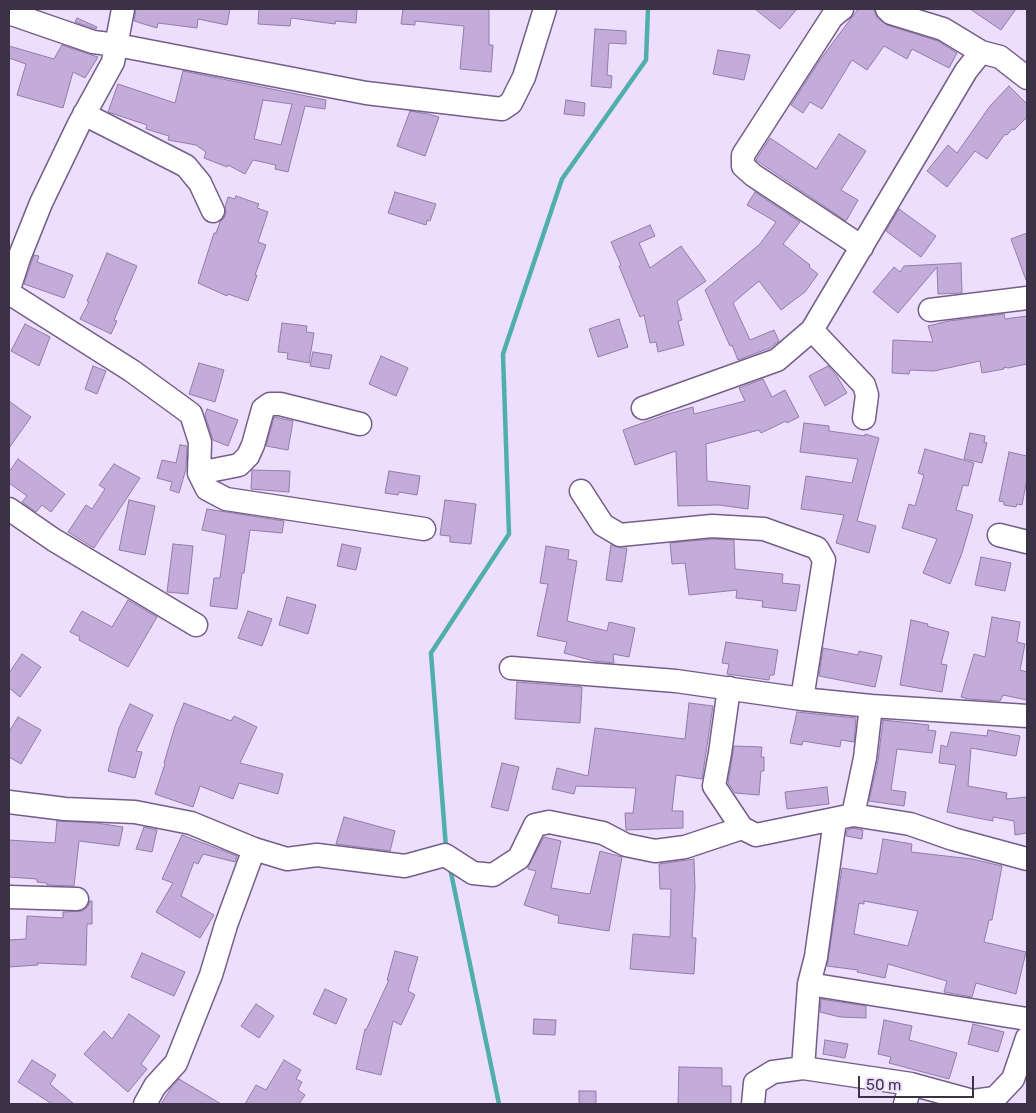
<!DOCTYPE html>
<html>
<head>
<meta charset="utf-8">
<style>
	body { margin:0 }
	#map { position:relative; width:1036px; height:1113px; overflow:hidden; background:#ecdefc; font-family:Rubik,sans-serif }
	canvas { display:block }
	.frame { position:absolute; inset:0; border:10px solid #3c3245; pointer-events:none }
	.scale { position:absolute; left:858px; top:1076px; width:116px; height:22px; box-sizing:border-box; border:2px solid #3c3245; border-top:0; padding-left:6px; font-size:15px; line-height:18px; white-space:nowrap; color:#3c3245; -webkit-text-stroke:4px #ecdefc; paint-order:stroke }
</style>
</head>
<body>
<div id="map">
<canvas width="1036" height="1113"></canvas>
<div class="frame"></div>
<div class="scale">50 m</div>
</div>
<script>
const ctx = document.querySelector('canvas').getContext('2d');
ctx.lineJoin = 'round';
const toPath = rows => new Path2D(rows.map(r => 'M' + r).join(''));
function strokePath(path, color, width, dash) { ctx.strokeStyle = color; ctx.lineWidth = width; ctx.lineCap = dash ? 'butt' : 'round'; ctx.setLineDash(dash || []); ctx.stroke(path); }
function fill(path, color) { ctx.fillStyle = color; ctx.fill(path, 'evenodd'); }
strokePath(toPath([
	[446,848,431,653,509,534,503,354,562,179,646,60,648,9],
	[450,868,499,1104]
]), '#50aeab', 4.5);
const building = toPath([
	[136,9,230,9,227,25,198,19,197,28,158,23,157,28,134,21,136,9],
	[259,9,357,9,356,23,336,21,335,24,291,18,290,26,258,24,259,9],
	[403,9,489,9,489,45,493,45,491,72,460,69,464,26,415,21,415,25,401,24,403,9],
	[755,9,797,9,780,29,755,9],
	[858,9,874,9,877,18,887,25,938,41,957,53,949,68,912,49,907,59,884,46,867,70,852,60,822,109,810,102,803,113,791,105,820,60,858,9],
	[970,9,1016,9,1001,30,970,9],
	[77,18,97,27,96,29,75,22,77,18],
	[595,29,626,31,626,44,609,43,607,75,612,76,611,88,591,86,595,29],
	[62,45,98,57,85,78,73,72,63,108,17,95,26,64,9,58,9,46,54,59,62,45],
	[718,50,750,55,744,80,713,74,718,50],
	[183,71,326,100,325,109,305,106,288,172,275,169,276,165,253,160,245,174,228,165,227,167,204,158,206,152,196,145,168,140,169,136,146,129,147,125,108,112,118,84,175,103,183,71],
	[263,100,292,104,281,145,254,139,263,100],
	[1009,86,1027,104,1027,117,1014,130,1012,129,1007,135,1005,134,987,159,975,151,947,187,927,171,948,145,957,153,990,106,1009,86],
	[566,100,585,103,584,116,564,114,566,100],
	[410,111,428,114,439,117,425,156,397,146,410,111],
	[839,134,866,151,841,190,858,200,846,221,756,160,770,138,816,169,839,134],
	[395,192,436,204,430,221,427,220,426,225,388,213,395,192],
	[755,192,800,222,783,244,810,265,809,267,818,274,805,292,781,310,759,281,733,303,750,340,774,330,779,341,770,348,738,360,732,345,730,346,705,290,760,244,776,222,747,205,755,192],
	[236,196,259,204,257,208,268,212,258,242,266,245,255,275,257,275,248,301,228,294,227,296,198,283,214,233,216,233,220,222,224,218,226,213,225,207,228,197,235,199,236,196],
	[899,209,936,236,921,257,886,231,899,209],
	[650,225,655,236,639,243,650,268,681,246,706,281,677,301,682,320,678,321,684,345,658,352,656,342,650,343,644,315,640,317,619,266,621,265,611,242,650,225],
	[1027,233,1027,279,1026,280,1011,239,1027,233],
	[107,253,137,266,114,320,117,321,111,334,80,319,89,302,87,301,107,253],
	[34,255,39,256,37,262,73,275,64,298,24,284,34,255],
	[961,263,962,293,938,294,937,267,898,313,873,292,894,267,900,272,904,266,961,263],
	[1004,314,1005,319,1027,316,1027,364,1008,368,1004,367,1004,369,982,373,980,361,934,371,910,370,909,374,892,373,893,340,933,342,928,326,949,321,1004,314],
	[619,319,628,347,598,357,589,329,619,319],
	[282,323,307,326,306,332,314,333,309,363,287,359,288,353,278,352,282,323],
	[25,324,50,337,39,366,11,351,25,324],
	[313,352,332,355,329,369,310,366,313,352],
	[381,356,408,368,396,396,369,384,381,356],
	[199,363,224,370,215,402,189,394,199,363],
	[93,366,106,371,97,394,85,389,93,366],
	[828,366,836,375,847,393,825,406,809,376,828,366],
	[763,379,772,397,785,390,799,417,787,423,786,421,761,433,759,430,706,444,707,481,750,486,748,509,719,505,678,506,676,451,635,465,623,430,665,415,693,407,694,414,745,401,739,388,763,379],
	[9,401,31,417,9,448,9,401],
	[207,409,238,420,228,446,213,440,205,415,207,409],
	[274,417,293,421,288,450,266,446,274,417],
	[804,423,829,426,829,431,865,436,865,434,879,438,857,521,876,526,869,553,836,543,844,515,801,509,806,476,852,483,858,459,800,452,804,423],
	[970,433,985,436,984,442,987,443,982,463,964,459,970,433],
	[180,445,187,446,186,469,179,493,170,490,172,482,157,478,162,460,176,463,180,445],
	[925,449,974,463,968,486,963,485,956,510,973,515,962,553,950,584,923,573,937,539,902,528,909,504,915,506,924,475,918,473,925,449],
	[1009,452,1027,456,1027,479,1022,505,1017,504,1016,507,1004,505,1004,502,999,501,1009,452],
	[18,459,65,494,51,512,42,505,36,512,22,502,27,496,9,483,9,472,18,459],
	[114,464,140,478,94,548,68,532,86,505,92,509,105,489,99,485,114,464],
	[252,470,290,471,289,492,251,489,252,470],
	[389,471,420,476,417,495,399,492,398,495,385,493,389,471],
	[129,500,155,506,145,555,119,550,129,500],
	[445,500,476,504,471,544,450,542,450,536,440,535,445,500],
	[207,509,284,521,282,533,250,530,244,573,242,573,237,609,210,606,214,578,220,578,226,535,202,530,207,509],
	[712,539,734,540,735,569,783,574,782,583,800,585,796,611,762,607,763,601,736,598,737,590,689,595,685,563,672,564,670,543,712,539],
	[173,544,193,546,188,594,167,592,173,544],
	[342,544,361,548,356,570,337,566,342,544],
	[611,545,621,548,627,548,622,582,606,580,611,545],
	[546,546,569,550,568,559,577,561,567,621,607,631,609,622,635,628,629,657,613,654,614,663,594,661,564,653,567,642,537,636,548,584,540,583,546,546],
	[981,557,1011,563,1005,591,975,585,981,557],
	[287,597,316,605,308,634,279,625,287,597],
	[128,600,157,617,128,667,79,640,80,637,70,632,82,611,112,627,128,600],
	[248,611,272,619,262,646,238,638,248,611],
	[992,617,1020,622,1017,642,1025,644,1020,670,1027,672,1027,700,1003,695,1000,701,968,699,961,697,974,654,985,657,992,617],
	[911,620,928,624,927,626,949,632,941,664,947,665,942,692,900,685,911,620],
	[726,642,778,650,774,675,770,675,769,680,727,674,729,664,722,663,726,642],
	[823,648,858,655,859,651,882,656,875,687,819,676,823,648],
	[22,654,41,667,20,697,9,688,9,673,22,654],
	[517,682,582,687,580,723,515,719,517,682],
	[184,703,231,721,234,716,257,727,240,763,283,774,278,794,239,783,233,799,200,786,193,807,155,794,165,764,164,763,175,726,184,703],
	[689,703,713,706,702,779,676,775,672,811,683,811,683,828,626,830,625,813,633,813,636,788,576,786,574,794,552,789,557,768,588,776,595,728,685,739,689,703],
	[130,704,153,715,136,751,142,752,135,778,108,771,119,728,130,704],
	[797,712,856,718,854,742,841,740,840,747,803,741,802,745,790,743,797,712],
	[18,717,41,730,21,764,9,757,9,732,18,717],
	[883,720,929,725,928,730,936,731,932,753,897,749,891,790,906,792,904,806,869,801,878,761,883,720],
	[988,730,1020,736,1016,756,971,748,968,786,1007,793,1006,799,1027,797,1027,833,1015,835,1014,821,993,817,993,821,947,812,956,765,939,763,941,745,947,747,951,732,987,736,988,730],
	[734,746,762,747,761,757,764,757,764,771,761,771,759,795,735,793,728,783,734,746],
	[502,763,519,767,508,811,491,807,502,763],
	[827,787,829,804,787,809,785,792,827,787],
	[344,817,395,831,390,851,336,844,344,817],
	[57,821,96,823,123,827,119,846,79,841,74,886,47,885,47,883,37,882,37,879,9,877,9,840,55,843,57,821],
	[144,827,157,830,152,852,136,849,144,827],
	[853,828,863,830,862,839,846,836,847,830,853,828],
	[182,835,237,856,235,862,203,854,198,864,194,862,181,896,214,915,200,938,156,912,173,883,162,879,182,835],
	[544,837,561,841,551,888,590,894,600,851,622,857,609,931,558,923,559,916,524,905,536,871,528,869,528,867,544,837],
	[883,839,912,844,911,852,972,859,1002,866,992,920,989,920,984,942,1026,952,1016,994,976,983,972,997,944,992,947,981,888,964,885,978,857,972,858,970,827,966,842,868,877,874,883,839],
	[864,901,918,911,908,946,854,934,859,903,864,904,864,901],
	[694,859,695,888,692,938,696,938,694,974,630,969,633,934,670,937,671,889,660,889,659,864,694,859],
	[90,901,92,901,92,924,87,924,86,965,37,963,38,965,9,967,9,940,26,939,27,916,63,918,63,912,83,911,88,906,90,901],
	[395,951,418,957,408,991,415,995,401,1025,393,1021,381,1075,356,1069,365,1029,366,1030,389,980,387,980,395,951],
	[142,953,185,972,174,996,131,977,142,953],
	[325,989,347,999,336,1024,313,1014,325,989],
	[821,999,866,1006,866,1018,840,1017,820,1012,821,999],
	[256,1004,274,1016,259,1038,241,1026,256,1004],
	[129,1014,160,1036,141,1064,147,1069,128,1092,84,1054,104,1031,112,1039,129,1014],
	[534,1019,556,1020,555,1035,533,1034,534,1019],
	[884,1020,912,1026,909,1040,957,1053,949,1079,889,1063,891,1057,878,1054,884,1020],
	[973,1024,1004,1032,998,1052,968,1044,973,1024],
	[825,1040,848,1044,845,1058,823,1054,825,1040],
	[32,1060,56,1075,50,1084,74,1104,52,1104,18,1082,32,1060],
	[284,1060,301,1070,296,1079,302,1082,298,1090,305,1095,299,1104,245,1104,256,1085,266,1090,284,1060],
	[679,1067,722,1068,722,1086,731,1086,731,1104,678,1104,679,1067],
	[179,1079,221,1104,161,1104,171,1088,179,1079],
	[579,1091,596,1091,596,1104,579,1104,579,1091]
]);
fill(building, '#c3abda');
strokePath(building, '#927ca8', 1);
const minor = toPath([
	[842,9,832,17,743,155,743,166,753,175,862,247],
	[887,9,891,13,943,29,981,52,1000,57,1027,78],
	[9,13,93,42,117,45,366,93,502,109,511,103,524,77,545,9],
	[84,114,186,166,200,183,213,211],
	[9,289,19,258,41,203,79,124,113,62,123,9],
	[9,293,132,371,191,414,200,442,199,473,207,489,226,499,424,529],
	[930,310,1027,298],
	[812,330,864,385,867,395,864,418],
	[643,408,777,360,812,330,966,71,981,52],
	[199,473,239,465,248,456,253,445,263,409,270,404,280,404,360,424],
	[581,491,603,525,620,535,712,526,764,529,817,548,824,560,802,699],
	[9,509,54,540,196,625],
	[999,535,1027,542],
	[511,668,676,681,802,699,871,706,1027,716],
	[729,688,720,753,714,786,742,828,756,835,853,815,910,824,953,839,1027,859],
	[9,802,65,809,135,812,191,823,254,849],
	[853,815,865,758,871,706],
	[9,897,77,899],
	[809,984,1027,1019],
	[803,1068,809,984,816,957,835,820],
	[145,1104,155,1086,176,1063,211,975,226,925,254,849,287,859,317,855,405,866,445,855,473,873,493,875,519,858,535,825,549,822,603,833,626,845,655,851,685,847,742,828],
	[753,1104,755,1083,773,1072,803,1068,911,1084,973,1101,995,1098,1013,1079,1027,1038],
	[905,1104,911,1084]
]);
strokePath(minor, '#745e89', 25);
strokePath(minor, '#fff', 22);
</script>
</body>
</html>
